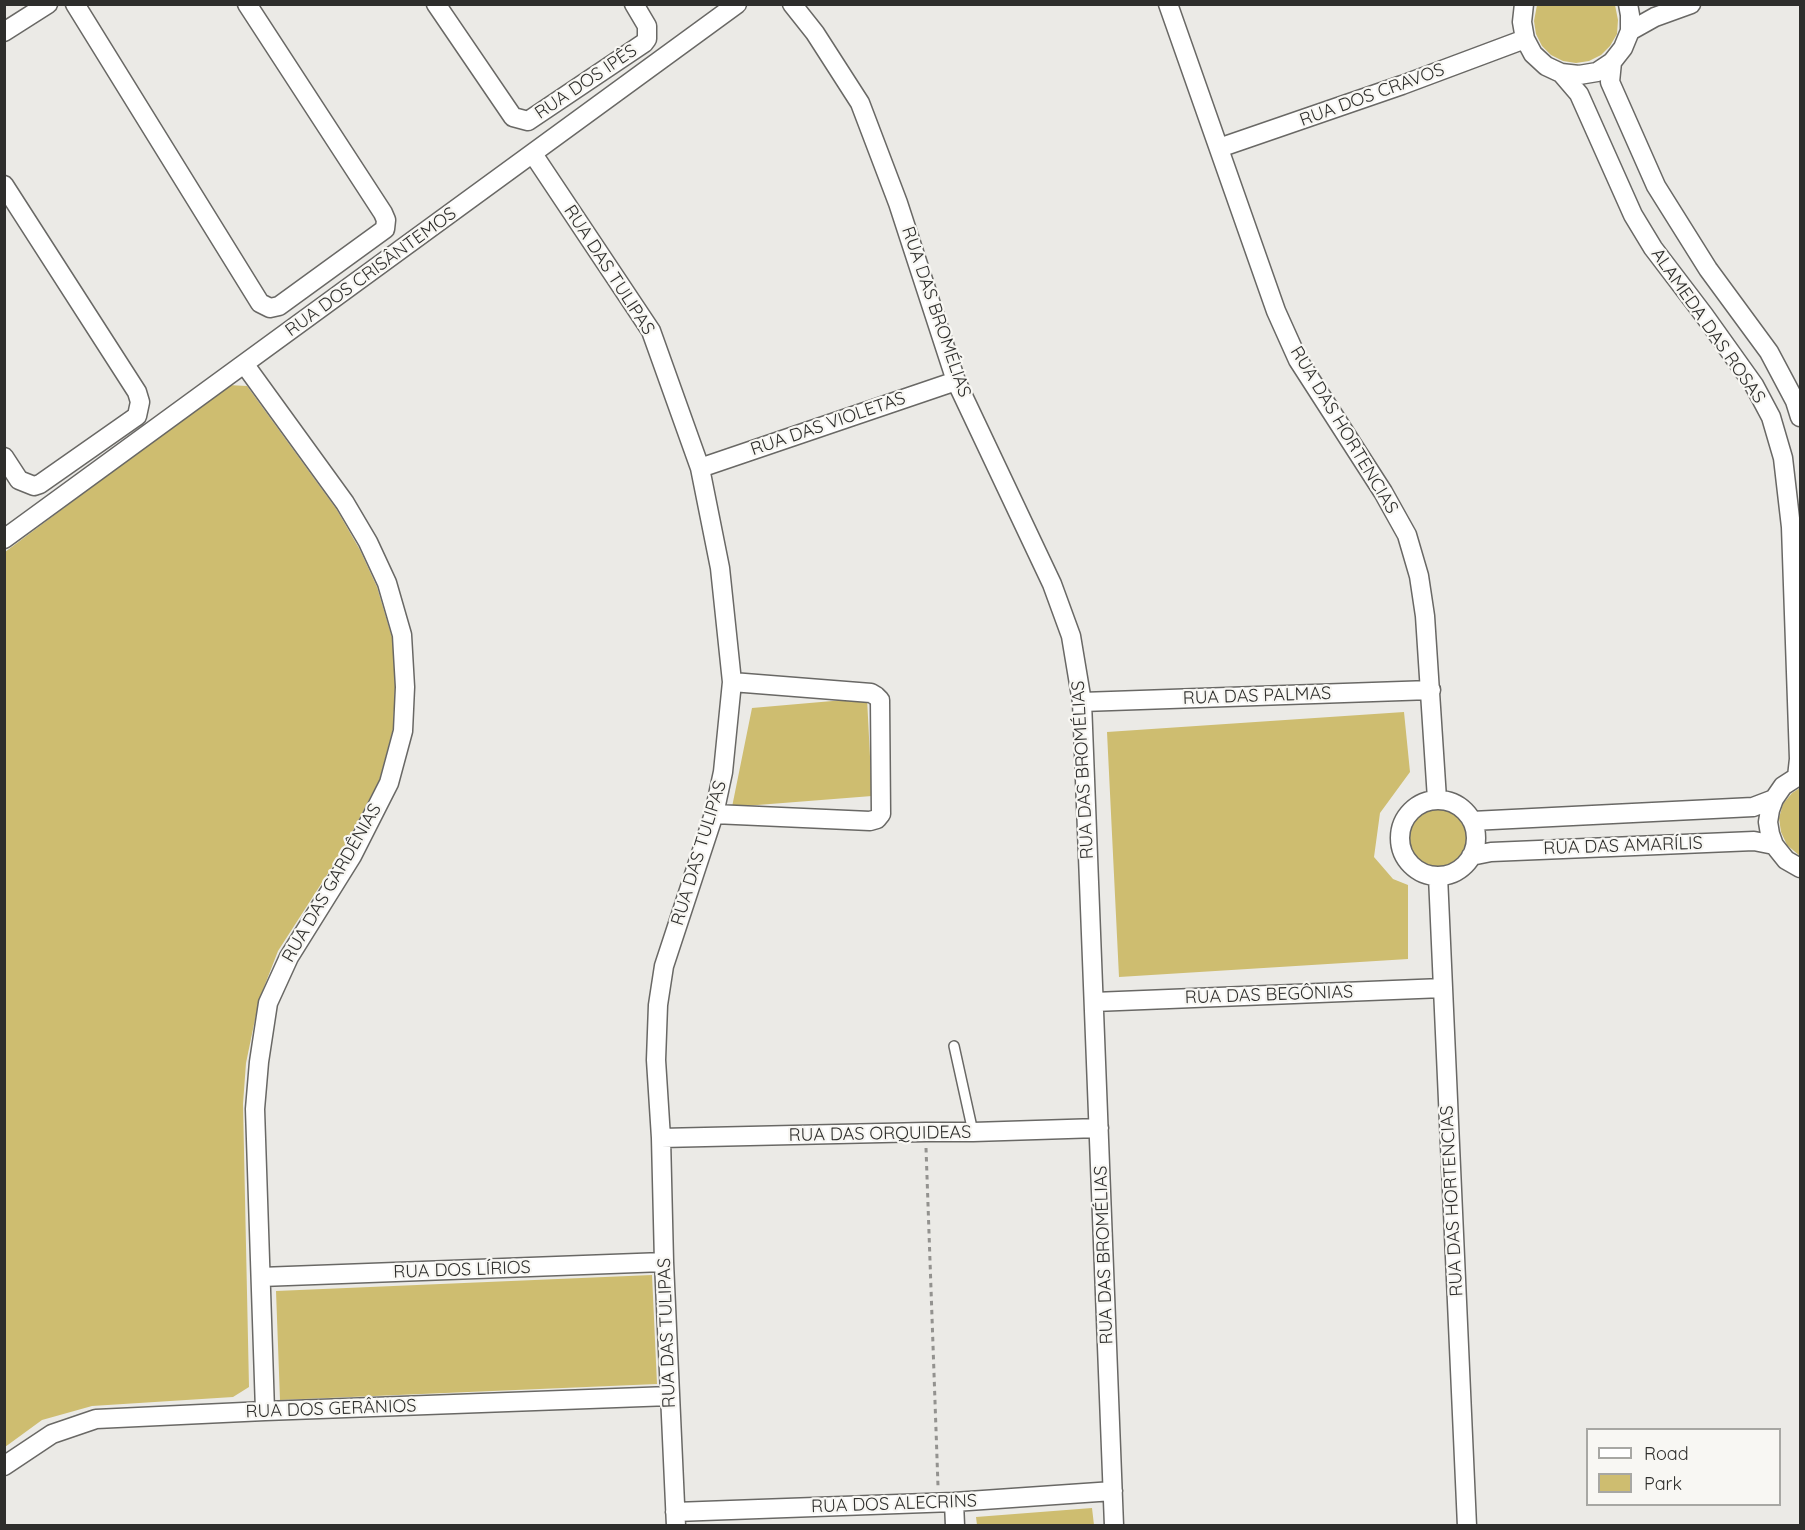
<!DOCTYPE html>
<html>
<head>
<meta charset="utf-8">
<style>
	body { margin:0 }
	#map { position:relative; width:1805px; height:1530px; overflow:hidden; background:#ebeae6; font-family:Quicksand,sans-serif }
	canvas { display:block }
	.frame { position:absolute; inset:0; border:6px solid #2e2e2c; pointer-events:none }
	.legend { position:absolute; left:1586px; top:1428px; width:195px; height:78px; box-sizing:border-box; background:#f8f7f3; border:2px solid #a7a7a3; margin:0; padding:8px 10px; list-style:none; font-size:18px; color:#2e2e2c }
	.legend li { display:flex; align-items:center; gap:12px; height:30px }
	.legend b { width:30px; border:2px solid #a7a7a3 }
</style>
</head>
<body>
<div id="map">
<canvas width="1805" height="1530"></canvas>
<div class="frame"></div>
<ul class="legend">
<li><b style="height:8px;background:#fff"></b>Road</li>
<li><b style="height:16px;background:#cebd70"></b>Park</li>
</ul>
</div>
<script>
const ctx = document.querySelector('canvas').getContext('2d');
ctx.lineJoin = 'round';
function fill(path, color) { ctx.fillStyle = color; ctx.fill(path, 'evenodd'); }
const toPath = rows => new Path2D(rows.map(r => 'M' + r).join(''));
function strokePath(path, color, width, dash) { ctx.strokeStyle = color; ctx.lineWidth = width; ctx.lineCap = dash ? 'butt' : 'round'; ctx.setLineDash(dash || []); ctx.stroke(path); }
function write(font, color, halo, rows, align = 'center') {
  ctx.font = font + ' Quicksand,sans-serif'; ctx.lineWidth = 4.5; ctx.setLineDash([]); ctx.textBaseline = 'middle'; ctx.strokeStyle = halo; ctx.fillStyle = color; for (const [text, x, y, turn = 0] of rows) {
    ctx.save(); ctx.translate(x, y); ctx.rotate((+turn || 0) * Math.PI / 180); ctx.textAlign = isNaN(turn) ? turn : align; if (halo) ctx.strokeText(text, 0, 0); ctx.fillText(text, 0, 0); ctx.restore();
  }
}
fill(toPath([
	[1537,5,1615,5,1618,20,1617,34,1610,46,1601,55,1589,61,1576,63,1563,61,1551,55,1542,46,1536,34,1534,21],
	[228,385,247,386,337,510,360,550,377,587,393,641,395,687,393,729,379,781,341,853,278,951,259,1000,246,1063,243,1104,249,1387,233,1397,92,1406,42,1420,5,1447,5,552],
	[867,698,872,796,732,807,752,708],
	[1404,712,1410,772,1380,813,1374,857,1393,879,1408,885,1408,959,1119,977,1107,732],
	[1800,788,1800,856,1787,845,1781,832,1779,818,1783,804,1792,793],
	'1408 838a30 30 0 1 1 60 0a30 30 0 1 1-60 0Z',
	[652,1275,657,1384,280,1400,276,1291],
	[1092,1508,1094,1525,977,1525,976,1517]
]), '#cebd70');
const service = toPath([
	[954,1046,973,1132]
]);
const minor = toPath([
	[75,4,260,303,270,308,279,306,385,229,386,220,383,213,247,4],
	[436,4,513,117,528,121,644,43,647,39,647,26,634,4],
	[792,4,815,33,860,103,898,203,956,381,1052,584,1071,636,1082,702,1114,1526],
	[1168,4,1276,311,1298,360,1383,492,1407,535,1419,576,1425,616,1437,799],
	[1524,4,1522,22,1525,39,1533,54,1546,66,1561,73,1579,75,1597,72,1612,62,1623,48,1630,31,1630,15,1628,4],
	[1630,31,1655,17,1691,4],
	[4,32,48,4],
	[1612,62,1610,82,1656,186,1708,269,1769,352,1795,401,1800,417],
	[1561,73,1579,94,1633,215,1653,248,1704,315,1754,385,1771,417,1783,458,1791,527,1799,759,1797,777],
	[1219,148,1402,85,1525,39],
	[533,154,651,331,700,468,720,568,732,682,723,772,714,814,664,966,658,1005,656,1060,661,1138,664,1262,676,1526],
	[4,185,137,392,140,402,137,416,40,484,34,486,19,480,4,457],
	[245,365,345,503,368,542,387,583,402,635,405,687,403,731,389,783,352,856,289,957,268,1003,259,1062,255,1109,265,1411],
	[700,468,956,381],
	[4,539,737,4],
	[1082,702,1431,690],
	[1800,776,1797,777,1783,786,1774,799,1770,810,1768,822,1770,834,1774,845,1786,860,1800,868],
	'1400 838a38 38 0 1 1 76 0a38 38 0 1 1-76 0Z',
	[714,814,870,821,877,819,881,814,880,700,876,696,871,693,732,682],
	[1472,821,1753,807,1774,799],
	[1471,856,1491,852,1754,841,1774,845],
	[1438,876,1467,1526],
	[1094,1002,1443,988],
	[661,1138,926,1132,973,1132,1099,1128],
	[261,1277,664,1262],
	[4,1466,52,1434,96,1419,265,1411,670,1396],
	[954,1502,955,1526],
	[675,1512,954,1502,1113,1491]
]);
strokePath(service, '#696865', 12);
strokePath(minor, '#696865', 21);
strokePath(toPath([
	[926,1148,938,1486]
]), '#93928f', 3, [4.5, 4.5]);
strokePath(service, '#fff', 9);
strokePath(minor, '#fff', 18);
write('18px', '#2e2e2c', '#f8f7f3', [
	["RUA DOS IPÊS",586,82,-34],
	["RUA DOS CRAVOS",1372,95,-20],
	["RUA DAS TULIPAS",609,270,57],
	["RUA DOS CRISÂNTEMOS",371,272,-36],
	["RUA DAS BROMÉLIAS",936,312,71],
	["ALAMEDA DAS ROSAS",1708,326,55],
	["RUA DAS VIOLETAS",828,424,-19],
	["RUA DAS HORTENCIAS",1344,430,59],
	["RUA DAS PALMAS",1257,696,-2],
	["RUA DAS BROMÉLIAS",1083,770,-93],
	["RUA DAS AMARÍLIS",1623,846,-2],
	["RUA DAS TULIPAS",699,853,-73],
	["RUA DAS GARDÊNIAS",332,883,-60],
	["RUA DAS BEGÔNIAS",1269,995,-2],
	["RUA DAS ORQUIDEAS",880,1134,-1],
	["RUA DAS HORTENCIAS",1452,1201,-93],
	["RUA DAS BROMÉLIAS",1104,1255,-92],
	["RUA DOS LÍRIOS",462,1270,-2],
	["RUA DAS TULIPAS",667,1333,-92],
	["RUA DOS GERÂNIOS",331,1409,-2],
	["RUA DOS ALECRINS",894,1504,-2]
]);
</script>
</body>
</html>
